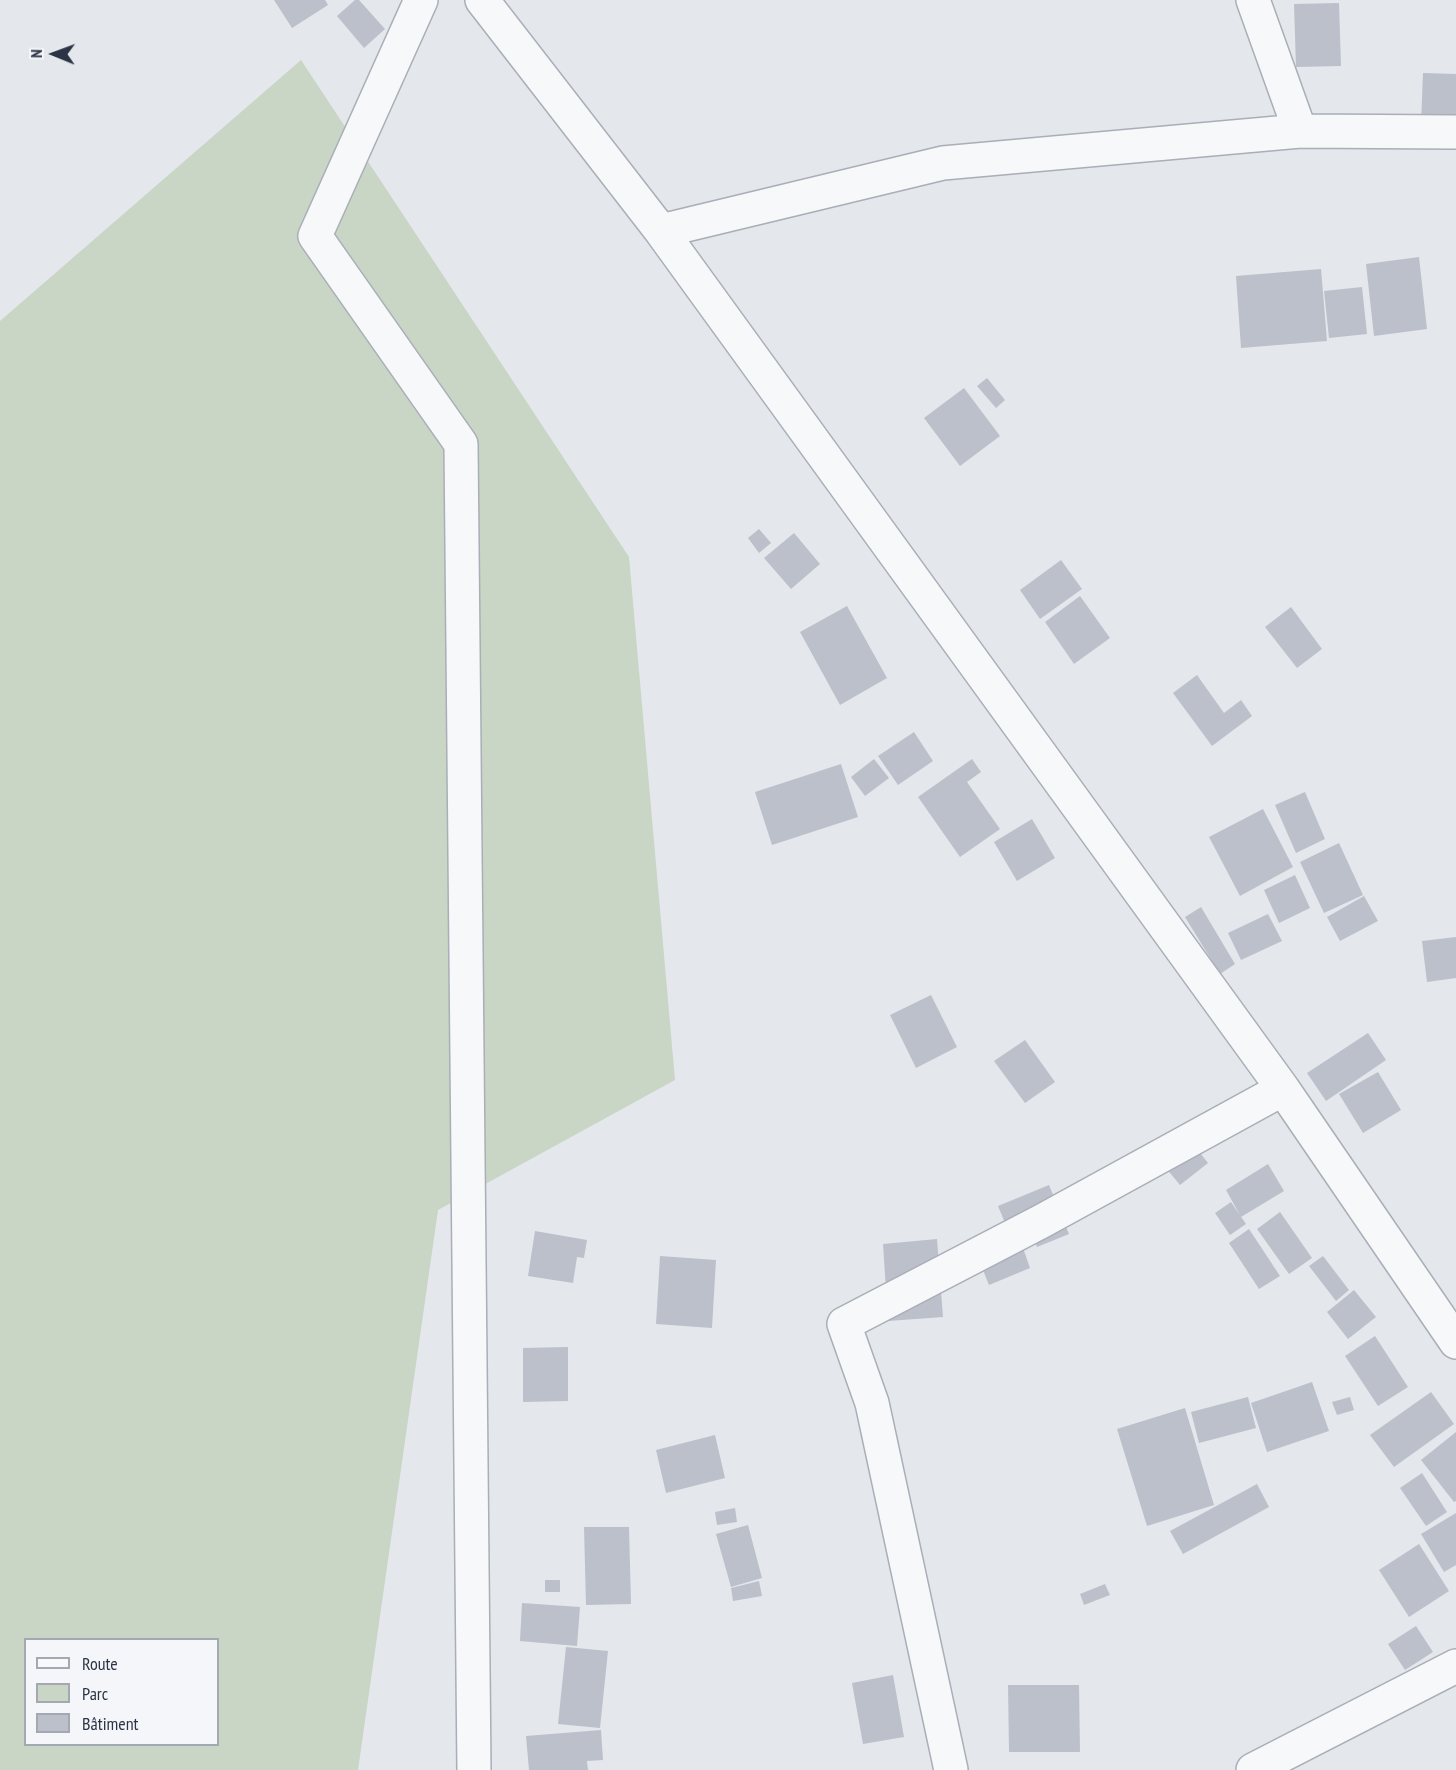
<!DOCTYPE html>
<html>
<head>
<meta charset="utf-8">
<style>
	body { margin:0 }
	#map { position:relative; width:1456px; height:1770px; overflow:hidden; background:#e4e7ec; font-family:"PT Sans Narrow",sans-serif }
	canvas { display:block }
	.legend { position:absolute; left:24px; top:1638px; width:195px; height:108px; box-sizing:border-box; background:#f4f6f9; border:2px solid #a4a8b1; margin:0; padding:8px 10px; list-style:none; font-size:18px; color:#2b3445 }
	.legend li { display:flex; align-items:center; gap:12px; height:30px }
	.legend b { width:30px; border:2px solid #a4a8b1 }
	.north { position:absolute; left:24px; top:24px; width:60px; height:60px; -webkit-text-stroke:4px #f4f6f9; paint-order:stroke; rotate:271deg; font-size:16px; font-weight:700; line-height:24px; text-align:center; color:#2b3445 }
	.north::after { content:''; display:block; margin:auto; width:21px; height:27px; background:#2b3445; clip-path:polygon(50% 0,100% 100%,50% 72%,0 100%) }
</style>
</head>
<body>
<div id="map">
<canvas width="1456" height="1770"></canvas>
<ul class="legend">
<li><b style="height:8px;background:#f7f8fa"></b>Route</li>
<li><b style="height:16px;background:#c9d6c5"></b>Parc</li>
<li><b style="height:16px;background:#bbc0ca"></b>Bâtiment</li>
</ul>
<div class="north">N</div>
</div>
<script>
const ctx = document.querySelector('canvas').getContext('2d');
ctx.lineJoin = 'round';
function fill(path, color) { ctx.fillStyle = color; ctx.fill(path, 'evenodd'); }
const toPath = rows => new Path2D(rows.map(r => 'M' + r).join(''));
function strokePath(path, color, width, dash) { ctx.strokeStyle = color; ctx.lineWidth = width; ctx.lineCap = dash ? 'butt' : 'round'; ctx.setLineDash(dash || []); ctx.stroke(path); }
fill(toPath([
	[301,60,629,557,675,1080,438,1210,358,1770,0,1770,0,321],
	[26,1640,218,1640,218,1744,26,1744]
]), '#c9d6c5');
fill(toPath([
	[274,0,325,0,328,5,292,28],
	[355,0,359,0,385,29,364,48,337,16],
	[1339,3,1341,66,1296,67,1294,4],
	[1423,73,1456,74,1456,124,1421,123],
	[1419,257,1427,329,1374,336,1366,264],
	[1321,269,1327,341,1241,348,1236,276],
	[1362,287,1367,334,1329,338,1324,291],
	[987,378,1005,400,996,408,977,386],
	[964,388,1000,436,960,466,924,418],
	[759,529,771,543,759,553,748,538],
	[794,533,820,564,791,589,764,558],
	[1061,560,1082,589,1040,619,1020,590],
	[1080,596,1110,638,1074,664,1045,622],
	[847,606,887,678,840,705,800,632],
	[1291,607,1322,649,1297,668,1265,627],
	[1197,675,1224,713,1241,700,1252,716,1212,746,1173,693],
	[914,732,933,761,898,785,878,756],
	[874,759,889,778,865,796,851,777],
	[972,759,981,772,967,782,1000,829,960,857,918,797],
	[841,764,858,817,772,845,755,792],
	[1305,792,1325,839,1296,853,1275,805],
	[1263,809,1293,867,1240,896,1209,837],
	[1032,819,1055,858,1017,881,994,842],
	[1339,843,1363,895,1324,913,1300,862],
	[1295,875,1310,908,1279,923,1264,890],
	[1364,896,1378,921,1340,941,1327,917],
	[1201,907,1235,964,1220,974,1185,917],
	[1268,914,1282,941,1241,960,1228,933],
	[1456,937,1456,978,1427,982,1422,941],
	[931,995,957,1047,916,1068,890,1015],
	[1368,1033,1386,1060,1326,1101,1307,1073],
	[1025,1040,1055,1082,1025,1103,994,1061],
	[1378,1072,1401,1110,1363,1133,1339,1094],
	[1185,1134,1208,1163,1180,1185,1156,1156],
	[1268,1164,1284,1191,1241,1217,1226,1190],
	[1049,1185,1069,1234,1037,1247,1034,1239,1015,1247,998,1206],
	[1231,1202,1246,1224,1230,1235,1215,1213],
	[1280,1212,1312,1258,1289,1274,1257,1229],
	[1249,1229,1280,1276,1259,1289,1229,1243],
	[535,1231,587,1240,584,1258,577,1257,573,1283,528,1276],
	[937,1239,943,1317,888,1321,883,1244],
	[1023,1248,1030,1268,989,1285,981,1265],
	[660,1256,716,1260,712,1328,656,1324],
	[1323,1256,1349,1290,1336,1301,1309,1266],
	[1354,1290,1376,1317,1348,1339,1327,1312],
	[1375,1336,1408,1387,1378,1406,1345,1356],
	[568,1347,568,1401,523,1402,523,1348],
	[1312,1382,1329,1431,1267,1452,1251,1403],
	[1431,1392,1454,1424,1394,1467,1370,1435],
	[1248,1397,1256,1428,1199,1443,1191,1412],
	[1350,1397,1354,1410,1337,1415,1332,1402],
	[1185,1408,1214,1505,1147,1526,1117,1429],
	[1456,1432,1456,1501,1454,1502,1421,1460],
	[715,1435,725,1478,666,1493,656,1450],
	[1422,1473,1447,1512,1426,1526,1400,1488],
	[1257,1484,1269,1507,1183,1554,1170,1531],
	[735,1508,737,1522,717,1525,715,1512],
	[1456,1513,1456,1565,1444,1572,1421,1534],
	[748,1525,762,1578,731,1587,716,1534],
	[584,1527,629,1527,631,1604,586,1605],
	[1419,1544,1449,1591,1409,1617,1379,1570],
	[545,1580,560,1580,560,1592,545,1592],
	[759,1581,762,1596,733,1601,731,1588],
	[1105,1584,1110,1595,1084,1605,1080,1594],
	[522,1603,580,1607,577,1646,520,1641],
	[1416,1626,1433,1652,1405,1670,1388,1644],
	[566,1647,608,1651,600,1728,558,1724],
	[893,1675,904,1737,863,1744,852,1683],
	[1008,1685,1079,1685,1080,1752,1009,1752],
	[601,1730,603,1760,587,1761,588,1770,529,1770,526,1736]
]), '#bbc0ca');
const minor = toPath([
	[421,0,315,236,461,444,474,1770],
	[482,0,661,231,1283,1089,1456,1342],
	[1253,0,1300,131],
	[661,231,943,163,1300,131,1456,132],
	[951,1770,872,1403,844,1324,1042,1221,1283,1089],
	[1253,1770,1456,1666]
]);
strokePath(minor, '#a9aeb7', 36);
strokePath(minor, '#f7f8fa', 33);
</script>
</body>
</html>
